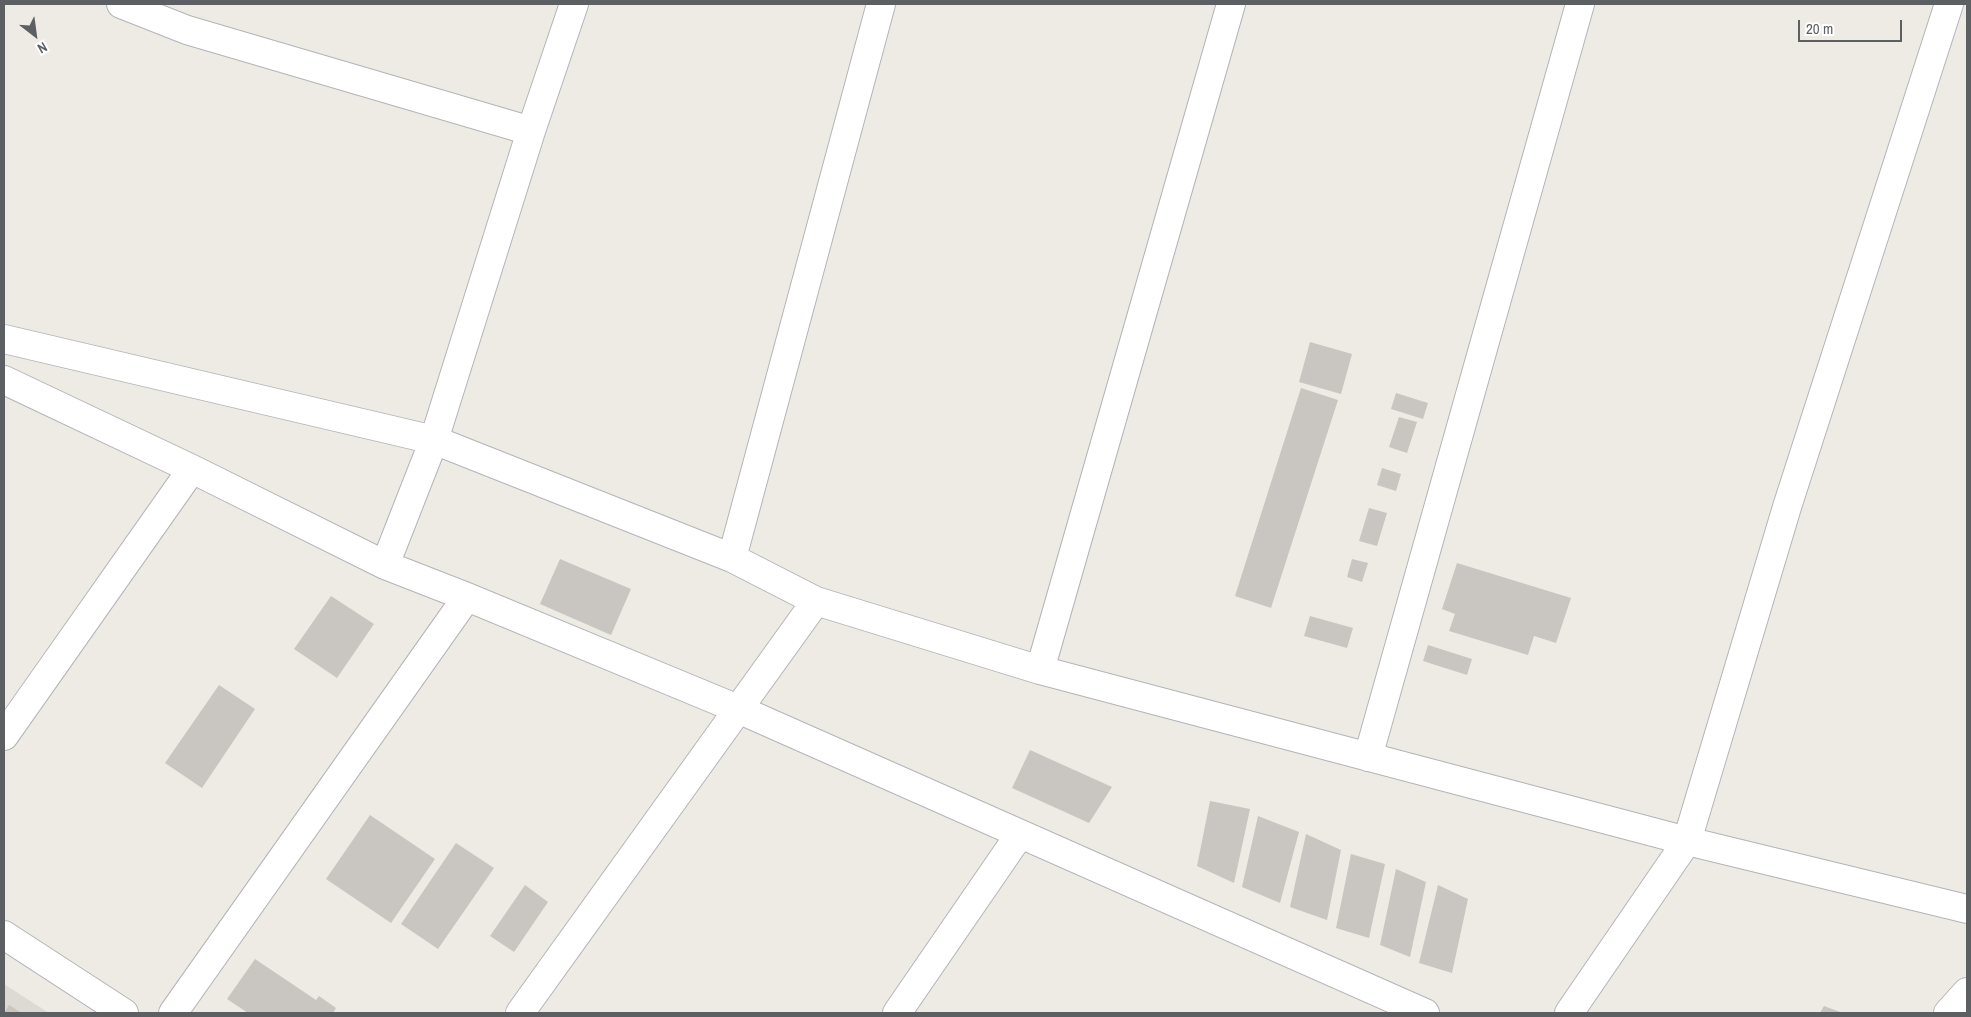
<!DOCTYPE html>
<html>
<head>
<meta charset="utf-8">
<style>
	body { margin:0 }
	#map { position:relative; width:1971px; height:1017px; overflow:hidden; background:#edebe4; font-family:"Archivo Narrow",sans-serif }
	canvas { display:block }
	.frame { position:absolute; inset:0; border:5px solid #5c6063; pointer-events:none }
	.north { position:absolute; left:10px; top:10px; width:50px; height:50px; -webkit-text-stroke:4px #fff; paint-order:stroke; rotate:150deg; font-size:14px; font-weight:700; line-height:20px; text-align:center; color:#5c6063 }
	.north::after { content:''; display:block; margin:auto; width:18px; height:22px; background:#5c6063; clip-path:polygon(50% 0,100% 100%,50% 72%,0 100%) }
	.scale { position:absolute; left:1798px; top:20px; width:104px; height:22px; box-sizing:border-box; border:2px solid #5c6063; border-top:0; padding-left:6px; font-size:15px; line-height:18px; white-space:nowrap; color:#5c6063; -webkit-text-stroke:4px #fff; paint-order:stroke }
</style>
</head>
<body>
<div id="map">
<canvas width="1971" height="1017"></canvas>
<div class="frame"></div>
<div class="north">N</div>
<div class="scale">20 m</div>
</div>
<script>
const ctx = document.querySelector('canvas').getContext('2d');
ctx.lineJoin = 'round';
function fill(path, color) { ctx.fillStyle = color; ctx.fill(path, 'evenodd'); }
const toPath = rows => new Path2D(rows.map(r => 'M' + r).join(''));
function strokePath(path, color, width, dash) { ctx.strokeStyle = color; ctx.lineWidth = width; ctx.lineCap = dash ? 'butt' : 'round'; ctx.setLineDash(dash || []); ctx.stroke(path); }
fill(toPath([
	[4,984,49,1013,4,1013]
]), '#dddad3');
fill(toPath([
	[1310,342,1352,354,1341,394,1299,382],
	[1301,388,1338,400,1271,608,1235,596],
	[1396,393,1428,403,1423,419,1391,409],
	[1399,417,1417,422,1407,453,1389,447],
	[1382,468,1401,474,1396,491,1377,485],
	[1369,508,1387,513,1377,546,1359,541],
	[560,559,631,589,611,635,540,604],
	[1352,559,1368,563,1362,582,1347,577],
	[1457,563,1571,598,1556,643,1534,636,1528,655,1449,631,1455,614,1442,609],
	[331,596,374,624,337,678,294,649],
	[1310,616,1353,628,1347,648,1304,636],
	[1428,645,1472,659,1467,675,1423,661],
	[219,685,255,709,202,788,165,763],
	[1030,750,1112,787,1089,823,1012,788],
	[1210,801,1250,809,1234,883,1197,866],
	[370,815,435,859,391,923,326,879],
	[1258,816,1299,832,1280,903,1242,887],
	[1306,834,1341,850,1327,920,1290,907],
	[456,843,494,868,438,949,401,924],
	[1351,854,1385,864,1369,938,1336,928],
	[1396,869,1426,882,1410,957,1380,945],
	[525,885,548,902,514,952,490,936],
	[1438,885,1468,899,1452,973,1419,963],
	[255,959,316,1000,319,996,336,1008,333,1013,248,1013,227,999],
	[9,1005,22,1013,4,1013],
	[1824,1006,1843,1013,1820,1013]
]), '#c9c6c1');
const street = toPath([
	[121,4,187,30,531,131],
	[4,339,434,440,732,558,816,601,1040,670,1687,841,1967,909],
	[4,380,192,469,385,565,467,597,738,709,1425,1013],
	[732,558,881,4],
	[385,565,434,440,531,131,574,4],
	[1040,670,1231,4],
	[4,736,192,469],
	[1368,757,1580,4],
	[4,935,124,1013],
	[173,1013,467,597],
	[520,1013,816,601],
	[897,1013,1020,834],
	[1569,1013,1687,841,1787,507,1949,4],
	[1948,1013,1967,992]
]);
strokePath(street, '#b2b5b8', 30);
strokePath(street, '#fff', 28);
</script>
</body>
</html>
